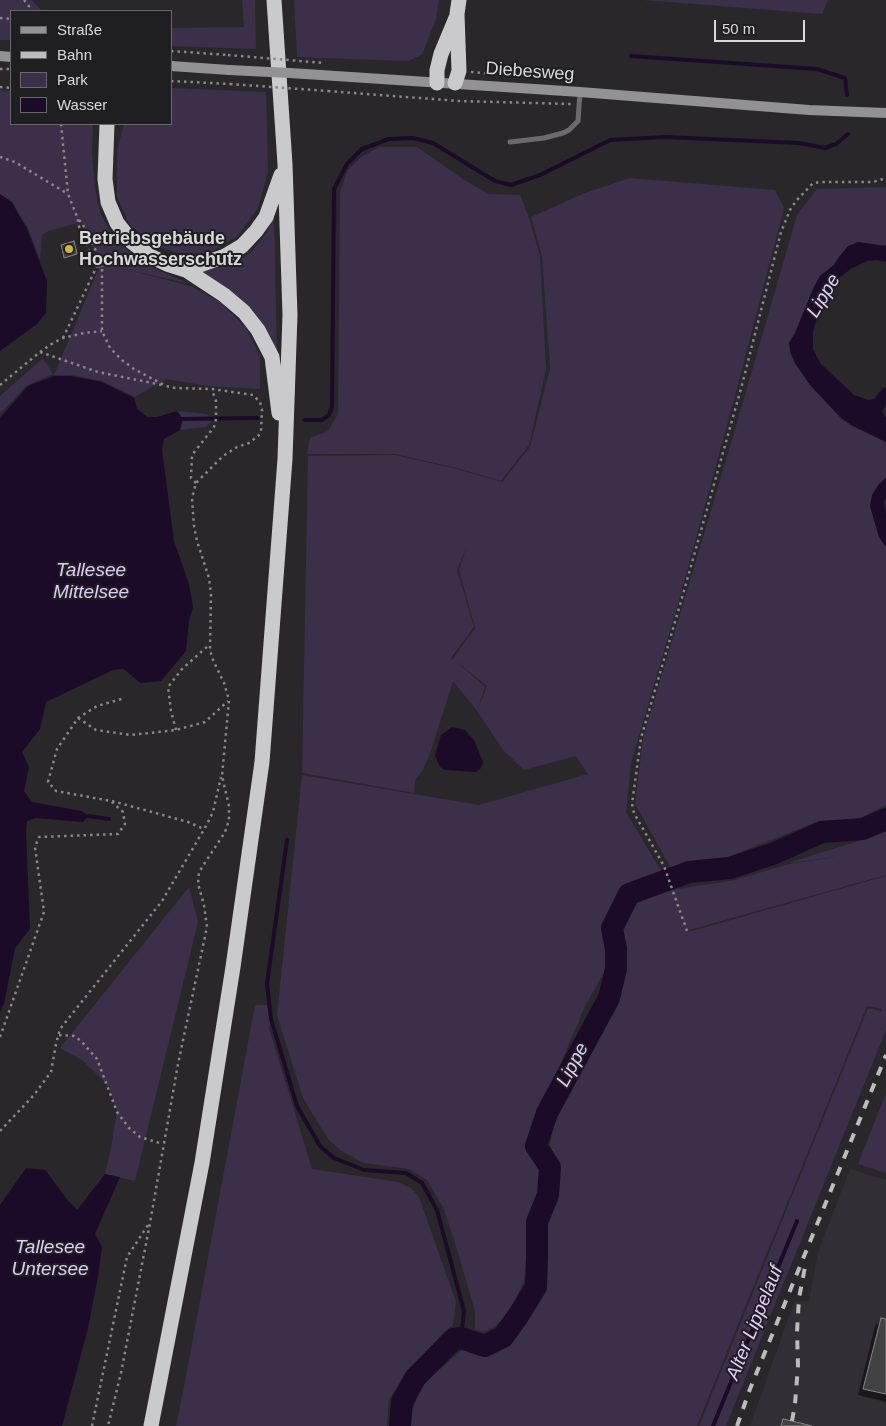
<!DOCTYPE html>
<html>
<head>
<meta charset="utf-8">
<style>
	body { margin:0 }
	#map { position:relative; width:886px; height:1426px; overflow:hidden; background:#29272a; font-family:Arial,sans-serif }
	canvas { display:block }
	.legend { position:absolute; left:10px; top:10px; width:162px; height:115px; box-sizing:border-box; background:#1f1e20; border:1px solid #69686a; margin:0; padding:6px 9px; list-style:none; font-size:15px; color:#d9d8da }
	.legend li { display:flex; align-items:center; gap:10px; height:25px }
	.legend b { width:25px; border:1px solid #69686a }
	.scale { position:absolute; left:714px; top:20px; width:91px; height:22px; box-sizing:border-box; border:2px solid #d9d8da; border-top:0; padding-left:6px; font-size:15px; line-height:18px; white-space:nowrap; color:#d9d8da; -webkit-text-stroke:4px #1f1e20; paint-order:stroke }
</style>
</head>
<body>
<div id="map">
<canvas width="886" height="1426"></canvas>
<ul class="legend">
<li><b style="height:6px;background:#929193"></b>Straße</li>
<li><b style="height:6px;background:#bcbbbd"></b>Bahn</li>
<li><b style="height:14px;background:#3c2f4a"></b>Park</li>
<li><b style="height:14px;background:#1b0b29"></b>Wasser</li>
</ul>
<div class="scale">50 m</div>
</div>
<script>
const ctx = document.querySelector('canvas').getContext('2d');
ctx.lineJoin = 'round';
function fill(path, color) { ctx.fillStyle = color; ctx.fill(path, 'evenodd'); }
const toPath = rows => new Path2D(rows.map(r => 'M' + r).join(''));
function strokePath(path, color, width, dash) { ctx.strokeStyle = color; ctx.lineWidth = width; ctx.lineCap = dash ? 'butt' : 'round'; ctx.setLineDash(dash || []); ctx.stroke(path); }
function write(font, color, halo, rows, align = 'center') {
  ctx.font = font + ' Arial,sans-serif'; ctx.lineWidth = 4; ctx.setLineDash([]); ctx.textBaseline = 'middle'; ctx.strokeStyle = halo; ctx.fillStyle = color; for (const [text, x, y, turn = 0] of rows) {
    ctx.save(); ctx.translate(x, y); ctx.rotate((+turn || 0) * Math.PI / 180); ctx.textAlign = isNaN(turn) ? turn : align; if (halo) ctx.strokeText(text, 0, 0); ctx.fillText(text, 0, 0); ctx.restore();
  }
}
fill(toPath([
	[850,1169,886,1180,886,1426,750,1426,794,1302,809,1301,818,1252]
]), '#322e36');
fill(toPath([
	[0,0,32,0,42,11,11,11,11,40,0,40],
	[242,0,255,0,256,49,171,46,171,28,244,27],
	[294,0,439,0,436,19,422,55,408,61,297,57],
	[643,0,828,0,822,14],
	[171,88,266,92,268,173,258,208,238,236,208,254,178,253,152,245,129,224,117,197,117,150,124,124,171,124],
	[0,90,11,91,11,124,93,124,92,152,95,189,101,215,115,239,138,259,160,271,190,284,116,267,191,286,220,302,246,328,260,356,260,389,208,386,166,379,135,397,102,381,71,375,54,375,101,263,81,222,49,231,42,235,40,260,28,228,17,212,12,202,0,194],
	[379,147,417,147,466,181,489,194,520,195,529,218,540,256,546,369,529,445,501,481,457,468,395,454,307,454,310,438,328,431,338,414,340,191,348,170,361,157],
	[630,178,775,190,784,208,738,385,680,597,631,763,626,812,664,876,624,891,604,925,606,969,585,1006,556,1075,539,1109,529,1146,543,1169,541,1194,529,1221,527,1256,524,1280,511,1311,494,1327,484,1332,475,1329,475,1311,458,1253,444,1209,427,1180,409,1169,363,1163,340,1150,328,1139,303,1098,277,1015,302,775,479,805,588,774,576,756,524,770,503,750,477,711,487,686,456,661,485,687,477,711,453,681,431,751,423,770,415,780,414,793,302,773,308,456,395,455,457,469,502,482,530,447,550,369,542,256,531,217,585,193],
	[467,546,459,570,475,628,452,660,451,658,474,627,457,570],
	[886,187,886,246,858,242,839,257,834,265,820,276,814,287,795,333,789,343,791,354,795,363,810,385,841,418,851,425,886,442,886,478,879,484,870,506,879,537,886,547,886,805,859,819,819,821,728,857,690,861,673,872,635,804,643,738,734,433,797,215,817,189],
	[274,216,277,354,260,320,242,303,201,270,221,267,239,261,252,251,267,232],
	[43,358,53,374,26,386,0,414,0,396],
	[177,411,207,414,213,419,212,421,206,427,180,430,183,419],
	[886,831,886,875,682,932,692,931,886,876,886,1030,726,1426,699,1426,868,1008,881,1011,882,1009,867,1006,697,1426,409,1426,410,1414,424,1383,464,1348,482,1349,503,1341,523,1321,541,1285,543,1259,542,1224,551,1198,558,1167,550,1145,554,1117,605,1016,620,971,624,950,620,932,635,902,668,884,672,890,735,880,789,864,835,857,788,863,871,837],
	[189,887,198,922,135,1181,105,1174,111,1148,117,1110,107,1084,82,1060,60,1048],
	[255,1005,267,1005,271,1020,269,1028,312,1169,398,1182,411,1188,419,1197,456,1302,453,1325,444,1332,409,1372,389,1399,387,1426,176,1426,183,1392],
	[886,1093,886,1173,858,1164]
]), '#3c2f4a');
fill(toPath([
	[0,194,12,202,27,229,47,281,46,313,37,324,0,351],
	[858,242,886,246,886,262,877,260,867,261,852,268,839,278,819,312,813,331,813,350,821,364,854,395,868,400,874,399,882,389,886,387,886,405,882,411,886,418,886,442,851,425,841,418,810,385,795,363,791,354,789,343,795,333,814,287,820,276,834,265,839,257,848,246],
	[54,376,71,376,102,382,134,398,137,409,147,417,157,417,177,411,183,419,180,430,164,439,162,450,174,541,189,584,193,607,189,621,186,651,161,681,140,683,124,669,113,670,46,702,40,729,22,752,29,767,24,791,32,802,82,811,88,816,83,822,35,818,27,821,26,831,30,929,15,948,4,1004,0,1012,0,418,28,386],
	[886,478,886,498,884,501,886,515,886,547,879,537,870,506,872,495,879,484],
	[452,727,465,730,474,740,483,762,481,768,476,772,445,770,440,767,435,755,441,735],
	[26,1168,45,1170,66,1198,77,1210,105,1174,120,1177,95,1234,102,1247,98,1276,88,1328,62,1426,0,1426,0,1205]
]), '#1b0b29');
fill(toPath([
	[61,246,76,254,63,258,60,247],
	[881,1320,886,1320,886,1402,858,1395,875,1326]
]), '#0007');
strokePath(toPath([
	[631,56,817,69,845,78,847,95],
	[183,419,258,418],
	[304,420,322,420,329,415,332,407,334,189,347,164,362,149,389,139,413,138,433,143,495,181,511,185,540,175,610,140,665,137,799,143,825,148,836,144,848,134],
	[88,816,109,819],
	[287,840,267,984,271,1019,297,1106,320,1146,334,1158,364,1170,406,1173,422,1183,437,1210,464,1311,461,1338],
	[713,1426,797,1221]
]), '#1b0b29', 4);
strokePath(toPath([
	[400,1426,402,1402,415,1378,454,1339,461,1338,485,1346,503,1337,518,1316,536,1287,537,1257,537,1222,548,1195,550,1167,536,1146,547,1113,609,998,616,969,616,949,612,928,629,894,689,872,730,868,775,853,822,832,863,829,886,819]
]), '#1b0b29', 22);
const building = toPath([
	[74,241,77,254,64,258,61,245,74,241],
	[881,1318,886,1319,886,1394,863,1389,881,1318],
	[783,1419,792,1421,812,1426,781,1426,783,1419]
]);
fill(building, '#424143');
strokePath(building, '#868588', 1);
strokePath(toPath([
	[24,0,29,6,26,11],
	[0,18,11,19],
	[171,51,228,55],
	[0,69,11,69],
	[471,72,493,74],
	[171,81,230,84],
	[0,87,11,88],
	[328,91,459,101,571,104],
	[61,124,68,194,78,219,78,224,95,265,102,267,102,331,110,348,122,360,134,369,166,386,175,388,212,389,253,395,260,402,262,410,261,432,258,436,249,443,237,447,223,456,196,483,192,498,194,526,197,541,209,578,211,594,210,650,213,660,224,683,229,700,222,776,229,806,229,820,225,832,199,872,198,884,204,905,207,927,178,1064,150,1223,121,1373,108,1426],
	[0,157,15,162,68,194],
	[79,220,82,223,101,261,102,267],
	[63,338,97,266],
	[40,352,53,343,63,338,84,333,102,331],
	[0,385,40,352,98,372,162,385],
	[196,483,191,478,192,455,214,427,216,419,216,401,212,390],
	[78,718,96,730,131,735,176,730,205,722,228,701],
	[176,730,171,711,168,687,182,669,209,645],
	[112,801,188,822,204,829],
	[687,931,664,866,634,813,632,804,641,738,682,598,742,385,781,232,790,210,796,201,813,183,821,182,873,182,886,178],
	[59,1035,74,1036,81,1041,97,1059,117,1112,129,1128,140,1137,163,1144],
	[0,1037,44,912,35,847,39,837,118,834,125,824,123,812,111,801,56,791,48,782,57,749,78,718,97,706,125,698],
	[0,1131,34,1095,51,1072,56,1044,60,1029,162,901,206,826,213,812,221,777],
	[92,1426,127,1257,148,1225]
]), '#8a888b', 2.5, [2.5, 4]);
strokePath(toPath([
	[510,142,544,138,563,133,569,130,578,121,580,92]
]), '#6c6b6c', 5);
strokePath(toPath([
	[0,56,11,57],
	[171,66,229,70],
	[290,73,580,92,809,110,886,113]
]), '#929193', 10);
strokePath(toPath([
	[437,83,437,70,441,54,456,18],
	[455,83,459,71,457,14,459,0],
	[107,124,105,179,108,202,117,223,132,242,150,256,167,264,186,270,224,295,244,312,258,330,272,357,279,413],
	[186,270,225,256,242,246,256,231,266,217,281,175],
	[151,1426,202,1163,233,967,262,762,285,459,290,315,285,164,274,0]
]), '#cac9cc', 15);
strokePath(toPath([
	[792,1421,795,1404,798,1366,797,1332,799,1298,805,1267],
	[737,1426,750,1389,886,1055]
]), '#bcbbbd', 4, [9, 9]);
strokePath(toPath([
	[228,55,324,63],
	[230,84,328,91]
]), '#8a888b', 2.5, [2.5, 4]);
strokePath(toPath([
	[229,70,290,73]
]), '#929193', 10);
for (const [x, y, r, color] of [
	[69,249,5,"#d2b736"]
]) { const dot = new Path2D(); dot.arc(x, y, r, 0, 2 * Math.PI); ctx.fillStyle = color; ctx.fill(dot); strokePath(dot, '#1f1e20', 2); }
write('18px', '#d9d8da', '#1f1e20', [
	["Diebesweg",530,72,4]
]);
write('bold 18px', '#d9d8da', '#1f1e20', [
	["Betriebsgebäude",79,239],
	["Hochwasserschutz",79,260]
], 'left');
write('italic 19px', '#e1c9fa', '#1f1e20', [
	["Lippe",824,296,-59],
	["Tallesee",91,571],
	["Mittelsee",91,593],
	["Lippe",573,1065,-62],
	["Tallesee",50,1248],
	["Untersee",50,1270],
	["Alter Lippelauf",755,1323,-68]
]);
</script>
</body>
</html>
